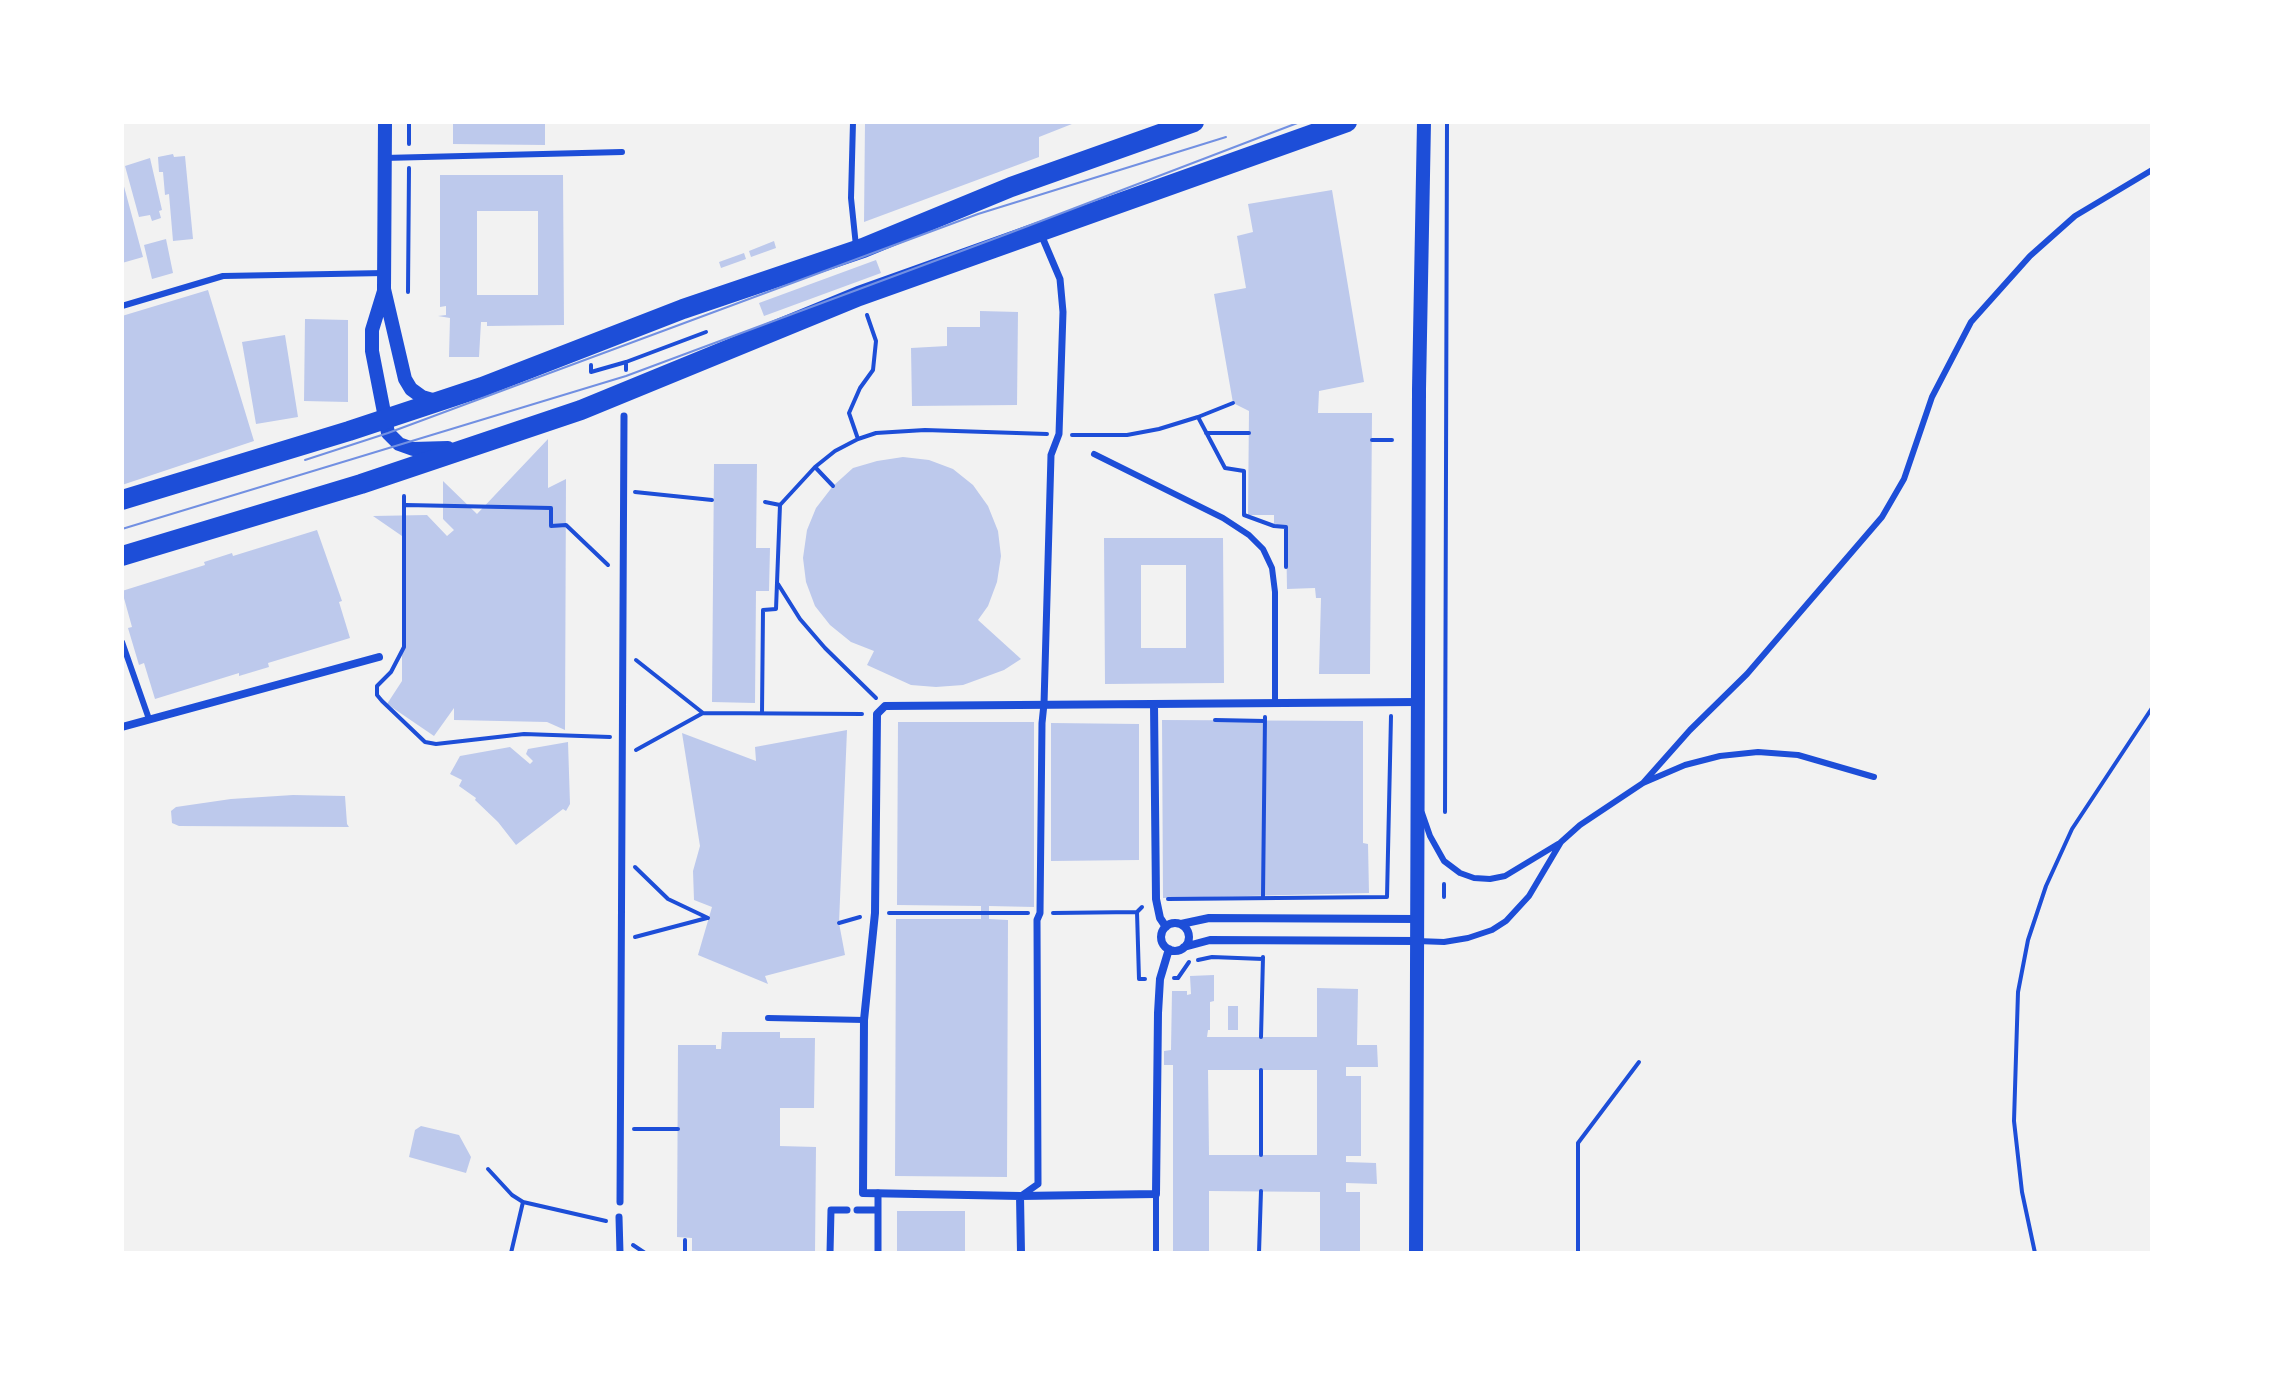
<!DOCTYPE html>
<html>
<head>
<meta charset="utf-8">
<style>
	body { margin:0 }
	#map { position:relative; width:2274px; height:1375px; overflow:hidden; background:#f2f2f2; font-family:Cabin,sans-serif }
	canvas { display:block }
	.frame { position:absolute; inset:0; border:124px solid #fff; pointer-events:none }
</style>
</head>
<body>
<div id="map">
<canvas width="2274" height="1375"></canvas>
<div class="frame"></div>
</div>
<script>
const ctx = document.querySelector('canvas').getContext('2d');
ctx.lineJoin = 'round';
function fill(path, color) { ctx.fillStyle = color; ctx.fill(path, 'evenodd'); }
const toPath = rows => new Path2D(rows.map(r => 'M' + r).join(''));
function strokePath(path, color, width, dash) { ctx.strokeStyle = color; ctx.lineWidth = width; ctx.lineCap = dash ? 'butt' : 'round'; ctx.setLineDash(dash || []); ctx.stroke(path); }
fill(toPath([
	[453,122,545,122,545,145,453,144],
	[865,122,1077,122,1039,137,1039,157,864,222],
	[173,154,174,157,185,156,193,239,173,241,169,194,165,195,163,172,159,172,158,157],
	[150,158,162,210,159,211,161,218,152,221,150,215,139,217,125,166],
	[440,175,563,175,564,325,487,326,487,322,481,322,479,357,449,357,450,318,438,316,446,315,446,306,440,307],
	[477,211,538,211,538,295,477,295],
	[122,179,143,257,122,263],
	[1332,190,1364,382,1319,391,1318,413,1372,413,1370,674,1319,674,1321,598,1316,598,1315,588,1287,589,1286,527,1274,526,1274,515,1248,515,1249,411,1233,403,1214,294,1246,288,1237,236,1253,232,1248,204],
	[166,239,173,273,152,279,144,245],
	[774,241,776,248,751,257,749,251],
	[744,253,746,259,721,268,719,262],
	[876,260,881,273,764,316,759,303],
	[208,290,254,441,122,485,122,316],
	[980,311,1018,312,1017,405,912,406,911,348,947,346,947,327,980,327],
	[305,319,348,320,348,402,304,401],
	[285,335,298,417,256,424,242,342],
	[548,439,548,488,566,479,565,730,547,722,454,720,454,708,434,736,387,704,402,681,402,540,405,540,406,536,402,536,373,516,427,515,447,536,454,530,443,519,443,481,477,514],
	[903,457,929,460,953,469,973,485,988,506,998,531,1001,556,997,582,988,606,978,620,1021,659,1004,670,963,685,936,687,911,685,867,665,874,651,851,642,830,625,815,606,806,582,803,558,807,530,816,508,833,486,853,468,877,461],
	[714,464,757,464,756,548,770,548,769,591,756,591,755,703,712,702],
	[317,530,342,601,339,602,350,638,268,663,269,667,239,676,239,673,155,699,144,663,139,665,128,628,132,627,122,591,205,565,204,562,232,553,233,556],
	[1104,538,1223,538,1224,683,1105,684],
	[1141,565,1186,565,1186,648,1141,648],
	[1162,720,1363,721,1363,843,1368,844,1369,893,1163,898],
	[898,722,1034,722,1034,907,989,906,989,919,1008,920,1007,1177,895,1176,896,919,981,919,981,906,897,905],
	[1051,723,1139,724,1139,860,1051,861],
	[847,730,839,923,845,955,765,976,768,984,698,955,712,907,694,900,693,871,700,846,682,733,756,761,755,747],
	[568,742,570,804,566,811,563,809,516,845,498,822,475,800,476,798,459,786,462,780,450,774,460,756,510,747,530,764,533,761,526,754,528,749],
	[293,795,345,796,347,824,349,827,179,826,172,823,171,811,176,807,231,799],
	[1214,975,1214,1001,1210,1002,1210,1030,1208,1030,1207,1037,1317,1037,1317,988,1358,989,1357,1045,1377,1045,1378,1067,1346,1067,1346,1076,1361,1076,1361,1156,1346,1156,1346,1162,1376,1163,1377,1184,1346,1183,1346,1192,1360,1192,1360,1253,1320,1253,1320,1192,1209,1191,1209,1253,1173,1253,1173,1065,1164,1065,1164,1051,1171,1050,1172,991,1187,991,1187,995,1191,994,1190,976],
	[1208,1070,1317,1070,1317,1155,1209,1155],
	[1228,1006,1238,1006,1238,1030,1228,1030],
	[722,1032,780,1032,780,1038,815,1038,814,1108,780,1108,780,1146,816,1147,815,1253,692,1253,692,1238,677,1237,678,1045,716,1045,716,1049,721,1049],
	[421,1126,459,1135,471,1157,466,1173,409,1157,415,1130],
	[897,1211,965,1211,965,1253,897,1253]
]), '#bdc9ec');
strokePath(toPath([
	[409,122,409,144],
	[408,292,409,168],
	[626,362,706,332],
	[591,365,591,372,626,362,626,370],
	[1198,417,1225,468,1244,471,1244,515,1274,526,1286,527,1286,567],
	[1206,433,1249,433],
	[1072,435,1127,435,1159,429,1198,417,1233,403],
	[858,439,849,413,860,388,873,370,876,341,867,315],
	[1372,440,1392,440],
	[815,467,833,486],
	[635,492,712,500],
	[404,496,404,647,391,672,377,686,377,695,382,701,425,742,436,744,524,734,610,737],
	[765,502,780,505],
	[406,505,551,508,551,526,566,525,608,565],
	[778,584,800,619,825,648,876,698],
	[636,660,703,713],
	[762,713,763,610,776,609,780,505,815,467,835,451,858,439,876,433,925,430,1047,434],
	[1215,720,1265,721],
	[636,750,703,713,862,714],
	[1445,812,1447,122],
	[635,867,668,899,708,918],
	[1444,884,1444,897],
	[1263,896,1265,717],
	[1168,899,1387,897,1391,716],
	[1137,912,1139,979,1145,979],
	[889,913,1028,913],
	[1053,913,1137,912,1142,907],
	[839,923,860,917],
	[635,937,707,918],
	[1198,960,1212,957,1263,959],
	[1174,978,1178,978,1189,962],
	[1261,1037,1263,957],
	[634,1129,678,1129],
	[1261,1155,1261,1070],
	[488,1169,512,1195,523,1202],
	[685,1240,685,1253],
	[633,1245,645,1253],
	[511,1253,523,1202,606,1221],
	[1259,1253,1261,1191],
	[1578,1253,1578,1143,1639,1062],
	[2035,1253,2022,1192,2014,1121,2018,992,2028,940,2046,886,2072,829,2152,708]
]), '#1d4ed8', 4);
strokePath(toPath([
	[853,122,851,198,856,246],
	[384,158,622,152],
	[122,306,223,276,385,273],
	[1094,454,1223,518,1249,535,1263,549,1272,568,1275,592,1275,703],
	[122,642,149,719],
	[1643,783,1690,730,1747,674,1882,517,1904,479,1932,397,1971,322,2030,256,2075,216,2152,170],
	[1422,813,1430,836,1444,861,1460,873,1474,878,1490,879,1505,876,1558,844],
	[1417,941,1444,942,1468,938,1492,930,1506,921,1529,896,1561,842,1580,825,1643,783,1685,765,1720,756,1758,752,1798,755,1874,777],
	[768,1018,864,1020],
	[1156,1253,1156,1194]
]), '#1d4ed8', 6);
strokePath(toPath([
	[878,1193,878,1253],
	[1021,1196,1038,1184,1037,920,1040,913,1042,723,1044,704,1051,455,1059,434,1063,312,1060,279,1040,232],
	[620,1202,624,416],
	[857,1210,878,1210],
	[619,1217,620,1253],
	[830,1253,831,1210,847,1210]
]), '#1d4ed8', 7);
strokePath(toPath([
	[1154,704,1156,899,1160,918,1166,927],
	[122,727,379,657],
	'1161 937a14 14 0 1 1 28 0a14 14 0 1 1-28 0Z',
	[1181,924,1209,918,1417,919],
	[1184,947,1210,940,1417,941],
	[1169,949,1160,979,1158,1013,1156,1194,1020,1196,863,1193,864,1020,875,913,877,714,885,706,1418,702],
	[1020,1196,1021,1253]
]), '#1d4ed8', 8);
strokePath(toPath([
	[385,122,384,289,405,379,411,389,422,397,436,401],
	[384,291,372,330,372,351,388,433,399,444,413,449,448,448],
	[1416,1253,1419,389,1424,122]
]), '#1d4ed8', 14);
strokePath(toPath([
	[122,500,349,431,482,387,683,309,863,248,1011,187,1194,122],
	[122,556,361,484,581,410,859,296,1347,122]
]), '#1d4ed8', 20);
strokePath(toPath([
	[305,460,388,433,978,214,1226,137],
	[122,529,626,376,1007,234,1300,122]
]), '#7290e2', 2);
</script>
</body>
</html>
